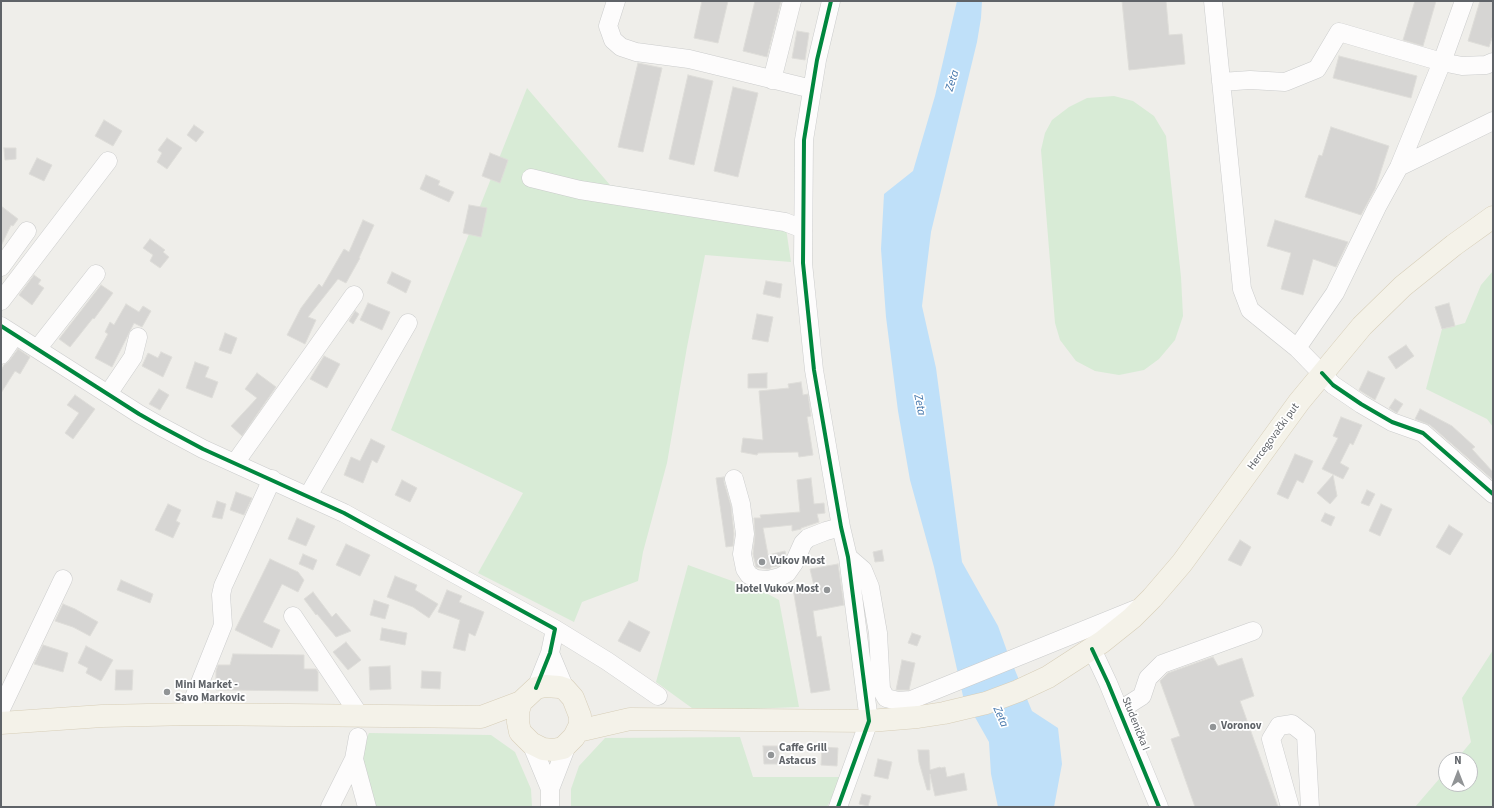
<!DOCTYPE html>
<html>
<head>
<meta charset="utf-8">
<style>
	body { margin:0 }
	#map { position:relative; width:1494px; height:808px; overflow:hidden; background:#efeeea; font-family:"Source Sans 3",sans-serif }
	canvas { display:block }
	.frame { position:absolute; inset:0; border:2px solid #5f6368; pointer-events:none }
	.north { position:absolute; left:1438px; top:752px; width:40px; height:40px; box-sizing:border-box; background:#fff; border:1px solid #bfc1c3; border-radius:50%; rotate:0deg; font-size:11px; font-weight:700; line-height:16px; text-align:center; color:#5f6368 }
	.north::after { content:''; display:block; margin:auto; width:14px; height:18px; background:#919496; clip-path:polygon(50% 0,100% 100%,50% 72%,0 100%) }
</style>
</head>
<body>
<div id="map">
<canvas width="1494" height="808"></canvas>
<div class="frame"></div>
<div class="north">N</div>
</div>
<script>
const ctx = document.querySelector('canvas').getContext('2d');
ctx.lineJoin = 'round';
function fill(path, color) { ctx.fillStyle = color; ctx.fill(path, 'evenodd'); }
const toPath = rows => new Path2D(rows.map(r => 'M' + r).join(''));
function strokePath(path, color, width, dash) { ctx.strokeStyle = color; ctx.lineWidth = width; ctx.lineCap = dash ? 'butt' : 'round'; ctx.setLineDash(dash || []); ctx.stroke(path); }
function write(font, color, halo, rows, align = 'center') {
  ctx.font = font + ' "Source Sans 3",sans-serif'; ctx.lineWidth = 3.5; ctx.setLineDash([]); ctx.textBaseline = 'middle'; ctx.strokeStyle = halo; ctx.fillStyle = color; for (const [text, x, y, turn = 0] of rows) {
    ctx.save(); ctx.translate(x, y); ctx.rotate((+turn || 0) * Math.PI / 180); ctx.textAlign = isNaN(turn) ? turn : align; if (halo) ctx.strokeText(text, 0, 0); ctx.fillText(text, 0, 0); ctx.restore();
  }
}
fill(toPath([
	[527,88,610,185,784,215,791,262,705,255,687,347,667,463,643,552,638,581,582,602,574,622,478,573,523,493,391,430],
	[1114,96,1133,101,1154,116,1166,136,1181,277,1183,316,1175,340,1159,359,1144,370,1119,375,1095,371,1076,361,1060,340,1055,323,1041,150,1045,133,1052,120,1069,107,1087,98],
	[1493,271,1493,427,1487,419,1426,389,1442,329,1465,323,1481,285],
	[688,565,768,594,779,600,799,707,696,711,656,682],
	[1493,650,1493,807,1415,807,1446,771,1446,784,1470,784,1470,760,1456,760,1471,742,1462,698],
	[369,733,491,735,515,752,531,789,532,807,372,807,358,756],
	[740,737,753,777,842,777,827,807,571,807,571,789,579,766,605,738]
]), '#d8ebd6');
fill(toPath([
	[957,1,982,1,981,18,977,42,931,232,922,306,936,368,962,562,998,626,1007,651,1032,711,1058,728,1062,764,1054,807,998,807,991,774,989,742,963,696,934,567,910,480,898,411,886,317,881,249,884,194,913,171,935,96]
]), '#bfe0f9');
const building = toPath([
	[702,1,728,1,718,43,694,38,702,1],
	[755,1,781,1,767,57,743,51,755,1],
	[1122,1,1166,1,1169,35,1182,34,1185,64,1129,70,1122,1],
	[1415,1,1436,1,1423,46,1403,40,1415,1],
	[1480,1,1493,1,1493,35,1489,47,1468,41,1480,1],
	[797,31,809,33,805,60,792,58,797,31],
	[1339,56,1417,76,1411,98,1333,78,1339,56],
	[638,63,662,68,643,152,618,147,638,63],
	[688,75,713,81,694,165,669,159,688,75],
	[733,87,758,93,738,177,714,171,733,87],
	[104,120,122,131,113,146,95,136,104,120],
	[194,125,204,132,196,142,187,135,194,125],
	[1331,127,1389,146,1375,189,1361,215,1305,197,1319,155,1322,156,1331,127],
	[167,138,182,148,167,169,157,162,162,153,158,150,167,138],
	[4,148,16,148,16,159,5,160,4,148],
	[490,153,508,160,500,183,482,176,490,153],
	[37,158,52,165,44,181,29,174,37,158],
	[426,175,440,181,438,185,454,192,449,202,420,189,426,175],
	[469,205,487,208,481,237,463,233,469,205],
	[1,206,18,219,13,226,11,225,1,246,1,206],
	[363,220,374,225,359,258,360,258,346,283,338,279,308,317,316,320,305,344,287,335,301,308,319,284,322,287,344,249,349,252,363,220],
	[1275,220,1348,242,1336,267,1313,259,1303,295,1281,289,1291,253,1267,246,1275,220],
	[150,239,165,250,163,252,169,257,160,268,150,261,153,255,143,248,150,239],
	[392,272,411,281,406,293,387,283,392,272],
	[34,275,41,280,38,284,44,288,32,305,19,295,34,275],
	[766,281,782,284,780,298,763,294,766,281],
	[101,285,113,293,94,319,93,318,70,347,59,339,101,285],
	[368,303,390,312,382,330,360,320,368,303],
	[1449,303,1455,326,1442,329,1435,307,1449,303],
	[126,304,139,312,143,306,151,311,142,327,134,323,112,367,95,358,108,334,105,332,110,322,114,325,126,304],
	[355,311,359,314,353,324,349,321,355,311],
	[757,314,773,317,768,342,752,339,757,314],
	[225,333,237,338,231,354,219,350,225,333],
	[1406,345,1414,356,1396,369,1388,357,1406,345],
	[18,349,30,357,20,374,15,371,1,393,1,370,4,365,9,361,18,349],
	[161,352,172,357,163,377,142,366,148,353,158,358,161,352],
	[324,356,340,364,327,388,310,379,324,356],
	[195,362,209,367,205,377,218,382,212,398,186,388,195,362],
	[1368,371,1385,378,1375,400,1359,390,1368,371],
	[257,373,276,387,242,436,231,426,257,398,245,389,257,373],
	[767,373,767,388,748,388,748,374,767,373],
	[801,382,803,395,808,394,811,416,807,417,813,455,799,457,798,452,758,453,757,455,741,452,743,438,763,440,759,391,789,388,788,384,801,382],
	[159,389,169,395,160,410,149,404,159,389],
	[75,395,95,409,73,439,65,433,79,413,67,405,75,395],
	[1395,399,1403,404,1397,413,1389,408,1395,399],
	[1420,409,1452,426,1475,447,1472,449,1493,472,1493,480,1430,425,1415,419,1420,409],
	[1341,417,1362,425,1353,445,1350,443,1340,463,1349,468,1343,479,1322,469,1338,438,1333,436,1341,417],
	[371,439,385,446,377,463,372,460,363,483,344,475,351,457,360,461,371,439],
	[1295,454,1313,461,1303,483,1297,480,1288,499,1277,494,1295,454],
	[1333,475,1337,496,1330,504,1317,493,1333,475],
	[724,477,724,482,731,506,734,534,733,546,726,547,716,478,724,477],
	[811,478,814,504,824,503,825,513,817,514,819,522,801,528,801,529,792,531,792,525,763,528,768,555,785,551,786,556,779,566,771,567,770,569,767,569,756,567,753,554,755,535,754,518,761,518,760,515,800,512,797,480,811,478],
	[402,480,417,488,410,502,395,495,402,480],
	[1367,490,1375,494,1369,506,1361,503,1367,490],
	[236,492,252,498,244,515,230,510,236,492],
	[217,501,226,504,222,519,212,517,217,501],
	[168,504,181,510,176,521,180,523,173,538,155,530,168,504],
	[1381,504,1392,509,1380,536,1369,531,1381,504],
	[1325,513,1335,517,1331,526,1321,521,1325,513],
	[297,518,315,526,306,546,288,539,297,518],
	[1449,525,1463,534,1450,555,1436,547,1449,525],
	[1240,540,1251,547,1241,566,1228,560,1240,540],
	[346,544,370,555,360,576,336,565,346,544],
	[882,550,884,561,875,562,873,552,882,550],
	[303,554,317,560,313,570,299,564,303,554],
	[270,559,298,572,304,580,298,592,282,584,263,622,280,630,272,648,235,630,270,559],
	[838,564,844,605,813,611,817,637,821,636,830,690,811,693,793,589,814,586,810,569,838,564],
	[395,576,417,585,415,590,438,604,429,618,413,607,387,597,395,576],
	[121,580,153,594,150,603,117,590,121,580],
	[447,590,462,596,459,602,484,612,475,636,469,633,465,651,453,648,460,620,438,612,447,590],
	[313,592,332,617,336,613,351,631,336,637,317,614,316,615,304,599,313,592],
	[374,600,389,605,385,619,370,615,374,600],
	[63,604,75,609,98,622,90,636,73,627,55,621,63,604],
	[629,621,650,632,640,652,618,641,629,621],
	[382,628,407,633,405,645,380,640,382,628],
	[912,633,921,636,917,646,908,643,912,633],
	[346,642,361,660,348,670,333,652,346,642],
	[43,645,68,653,63,672,34,664,43,645],
	[86,646,113,660,101,681,86,673,88,668,78,663,86,646],
	[233,654,304,655,304,669,316,669,318,672,318,691,216,690,216,671,218,665,230,665,233,654],
	[1213,657,1218,666,1242,658,1254,696,1240,701,1278,807,1195,807,1171,739,1180,736,1160,681,1168,673,1213,657],
	[902,660,915,663,909,690,896,690,902,660],
	[390,666,391,689,370,690,369,667,390,666],
	[116,670,133,670,132,690,115,690,116,670],
	[422,671,441,672,440,689,421,688,422,671],
	[763,746,779,746,779,764,764,764,763,746],
	[822,747,838,748,837,766,821,765,822,747],
	[918,750,929,750,930,770,940,767,941,768,945,767,947,777,964,773,967,790,935,796,930,774,930,790,927,790,919,762,918,750],
	[878,759,892,762,888,779,874,776,878,759],
	[862,794,871,796,868,806,859,804,862,794]
]);
fill(building, '#d6d5d3');
strokePath(building, '#deddd9', 1);
const minor = toPath([
	[616,1,608,26,613,40,621,47,636,52,689,59,812,89],
	[831,1,817,60,804,140,803,263,814,370,841,527,848,557,869,721,838,807],
	[1213,1,1242,289,1250,310,1297,348,1333,385,1361,404,1392,422,1423,433,1493,494],
	[772,80,792,1],
	[1221,82,1250,80,1285,82,1317,69,1339,32,1442,62,1462,66,1486,65,1493,62],
	[1399,167,1493,121],
	[531,178,580,190,785,222,803,229],
	[1,267,27,231],
	[1,301,108,161],
	[1,326,139,414,160,426,203,449,344,513,555,629,550,653,536,688],
	[38,348,96,274],
	[1297,348,1335,293,1377,207,1399,167,1442,62,1464,1],
	[1,355,15,335],
	[108,394,133,357,138,337],
	[235,463,354,295],
	[734,479,741,504,745,534,742,554,745,569,749,575,756,579,768,580,780,577,787,573,794,563,803,543,808,538,826,531,841,527],
	[308,496,408,323],
	[848,557,863,570,870,587,878,633,881,689,886,698,898,701,911,700,1136,609],
	[293,616,360,716],
	[555,629,607,661,658,696],
	[1092,649,1108,683,1159,807],
	[550,653,565,689],
	[1,709,63,579],
	[1120,710,1142,696,1148,678,1162,664,1253,631],
	[193,714,193,700,223,625,221,595,223,586,272,479],
	[358,737,354,759,367,807],
	[531,743,550,789],
	[330,807,354,759],
	[550,807,550,789,567,745],
	[1290,807,1271,739,1279,726,1292,724,1306,735,1310,807]
]);
const major = toPath([
	[1,723,102,716,193,714,481,717,521,702,536,688,545,686,559,687,565,689,573,698,580,716,580,725,574,737,563,748,553,750,543,749,531,743,520,732,518,722,518,712,521,702],
	[578,731,630,719,869,721,918,717,944,713,986,703,1018,691,1048,677,1102,642,1132,618,1152,598,1182,563,1299,402,1362,326,1403,286,1454,245,1493,217]
]);
strokePath(minor, '#cbcccc', 19);
strokePath(major, '#d7ceb8', 23);
strokePath(minor, '#fdfcfc', 18);
strokePath(major, '#f4f2e9', 22);
strokePath(toPath([
	[831,1,817,60,804,140,803,263,814,370,841,527,848,557,869,721,838,807],
	[1,326,139,414,160,426,203,449,344,513,555,629,550,653,536,688],
	[1322,373,1333,385,1361,404,1392,422,1423,433,1493,494],
	[1092,649,1108,683,1159,807]
]), '#00873e', 4);
for (const [x, y, r, color] of [
	[762,562,4,"#919496"],
	[827,590,4,"#919496"],
	[167,692,4,"#919496"],
	[1213,727,4,"#919496"],
	[771,755,4,"#919496"]
]) { const dot = new Path2D(); dot.arc(x, y, r, 0, 2 * Math.PI); ctx.fillStyle = color; ctx.fill(dot); strokePath(dot, '#fff', 1.5); }
write('11px', '#5f6368', '#fff', [
	["Hercegovački put",1274,437,-54],
	["Studenička I",1135,724,68]
]);
write('bold 11px', '#5f6368', '#fff', [
	["Vukov Most",770,562],
	["Hotel Vukov Most",819,590,"right"],
	["Mini Market -",175,686],
	["Savo Markovic",175,699],
	["Voronov",1221,727],
	["Caffe Grill",779,749],
	["Astacus",779,762]
], 'left');
write('italic 12px', '#4174aa', '#fff', [
	["Zeta",953,81,-73],
	["Zeta",919,405,78],
	["Zeta",1000,717,66]
]);
</script>
</body>
</html>
